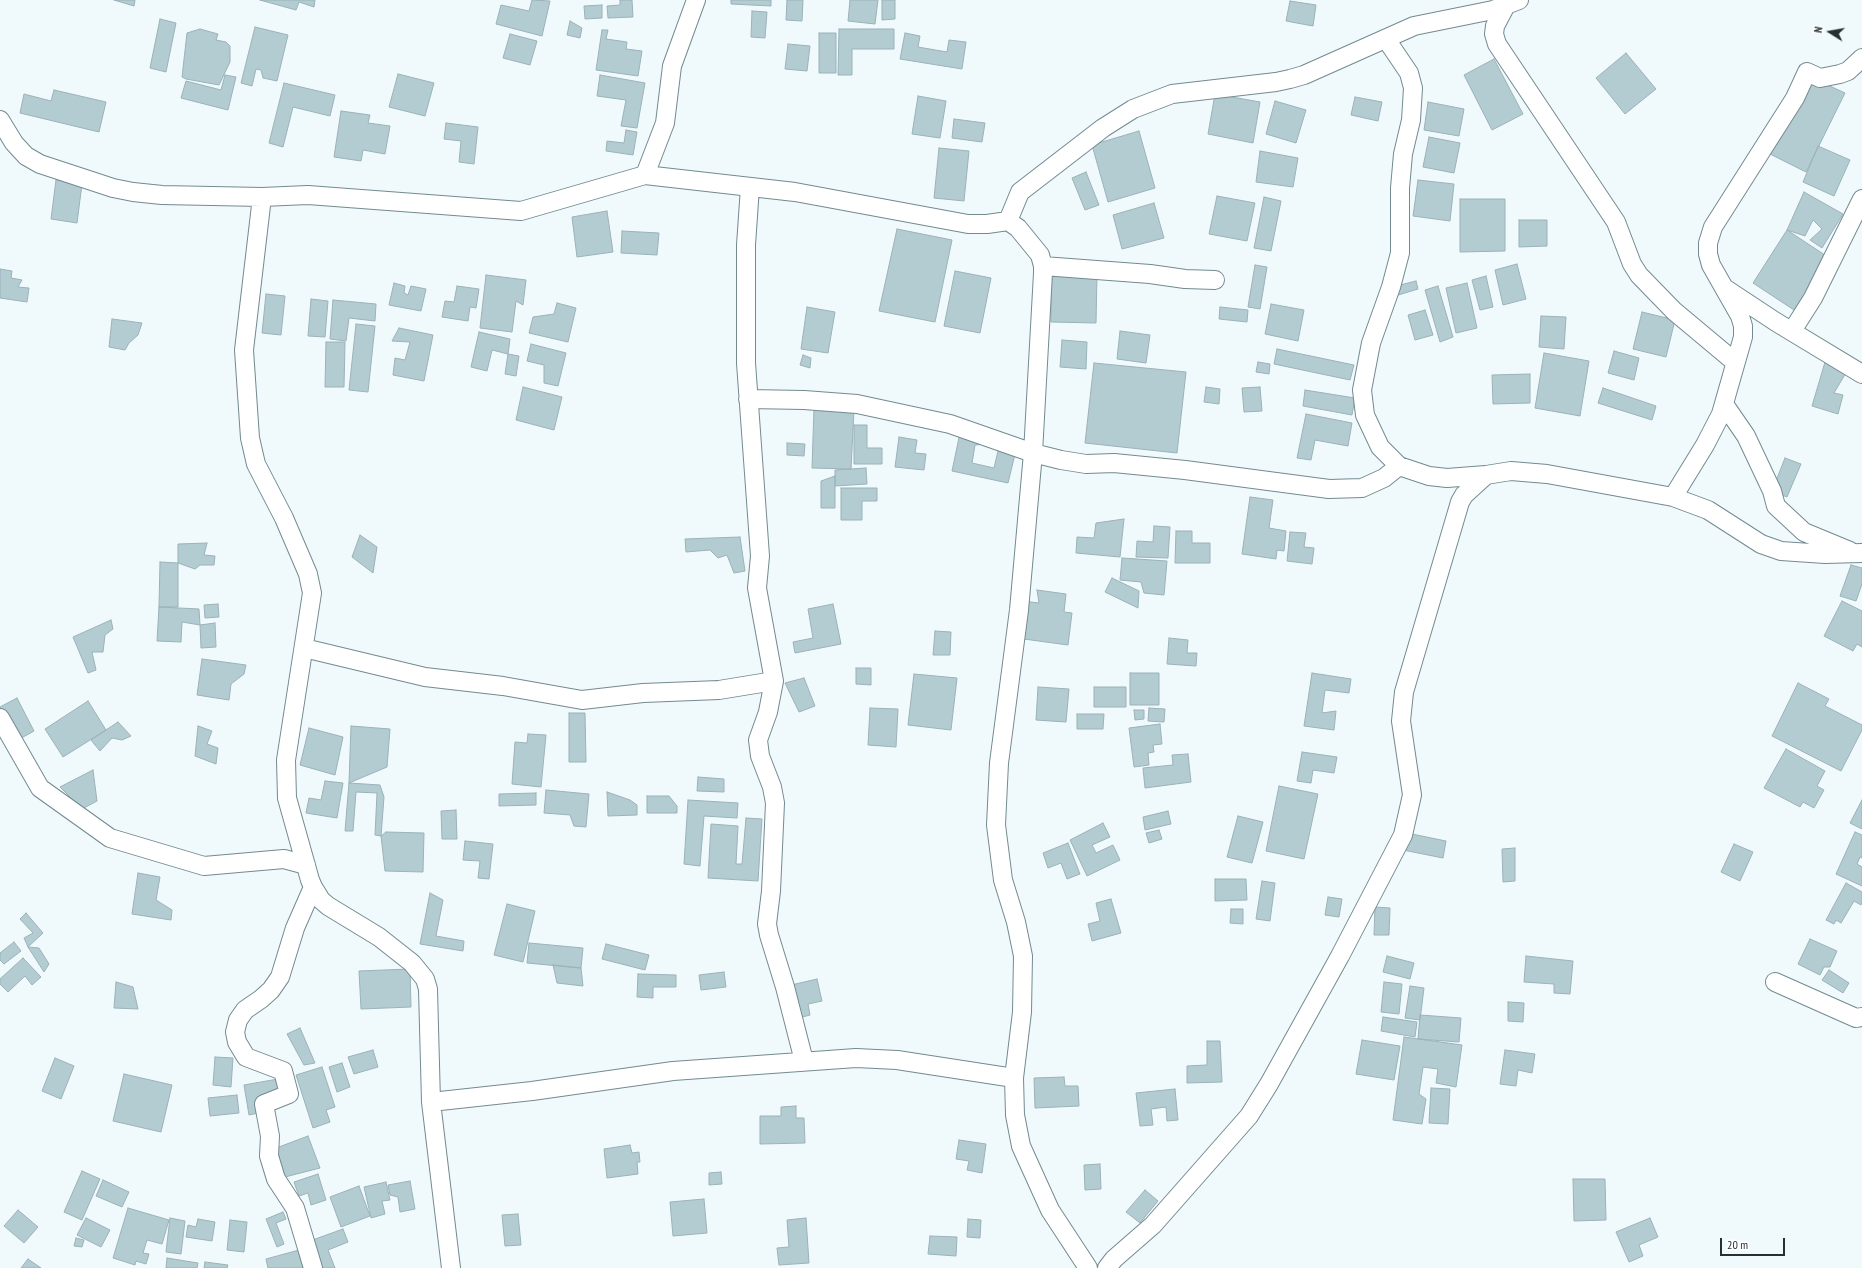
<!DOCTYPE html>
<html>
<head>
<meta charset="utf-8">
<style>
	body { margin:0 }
	#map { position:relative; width:1862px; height:1268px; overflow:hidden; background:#f0fafd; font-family:"PT Sans Narrow",sans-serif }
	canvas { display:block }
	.north { position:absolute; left:1810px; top:12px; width:40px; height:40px; -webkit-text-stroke:3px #fff; paint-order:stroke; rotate:281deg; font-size:11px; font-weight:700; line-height:16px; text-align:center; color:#263033 }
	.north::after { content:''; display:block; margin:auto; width:14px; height:18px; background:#263033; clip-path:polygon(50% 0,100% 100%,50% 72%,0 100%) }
	.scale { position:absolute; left:1720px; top:1238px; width:65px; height:18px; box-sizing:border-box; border:2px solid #263033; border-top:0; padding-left:5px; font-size:12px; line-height:14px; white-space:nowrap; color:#263033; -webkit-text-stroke:3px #fff; paint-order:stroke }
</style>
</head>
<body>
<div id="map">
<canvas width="1862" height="1268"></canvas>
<div class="north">N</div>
<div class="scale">20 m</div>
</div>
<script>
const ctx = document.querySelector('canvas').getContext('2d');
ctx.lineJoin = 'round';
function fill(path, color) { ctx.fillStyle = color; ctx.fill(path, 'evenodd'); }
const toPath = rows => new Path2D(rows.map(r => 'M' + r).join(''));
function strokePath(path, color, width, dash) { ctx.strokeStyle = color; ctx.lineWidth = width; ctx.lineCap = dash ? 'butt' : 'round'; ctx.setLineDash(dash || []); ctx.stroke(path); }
const building = toPath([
	[114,0,135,0,134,6,114,0],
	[260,0,315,0,314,7,299,2,296,10,260,0],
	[532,0,550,1,542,36,496,24,501,5,529,11,532,0],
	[620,0,632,0,633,17,608,18,607,6,620,5,620,0],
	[731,0,771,0,771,6,731,4,731,0],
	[787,0,803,0,802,21,786,20,787,0],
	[850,0,878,0,875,24,848,21,850,0],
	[882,0,895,0,895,19,882,20,882,0],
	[1290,1,1316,5,1313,26,1286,21,1290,1],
	[602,5,602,18,585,19,584,6,602,5],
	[752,11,767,12,765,38,751,37,752,11],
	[160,19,176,23,166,72,150,68,160,19],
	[570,21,582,28,580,38,567,35,570,21],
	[255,27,288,35,277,81,263,78,261,70,256,69,252,86,241,83,255,27],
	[200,29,218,34,216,40,226,42,230,46,230,62,219,85,186,79,182,77,187,33,200,29],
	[839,29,894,29,894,49,852,49,852,75,838,75,839,29],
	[602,30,608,30,606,39,627,42,626,49,642,51,638,76,596,70,602,30],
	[819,33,836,33,836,73,819,73,819,33],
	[905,33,920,36,918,47,947,52,949,40,966,42,962,69,900,59,905,33],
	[510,34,537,41,530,65,503,58,510,34],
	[788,44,810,46,807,71,785,69,788,44],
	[1626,53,1656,89,1625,114,1596,78,1626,53],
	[1494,59,1523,114,1492,130,1464,75,1494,59],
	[398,74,434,83,425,116,389,107,398,74],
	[225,75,236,77,228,110,181,98,186,81,221,90,225,75],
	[600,75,645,83,637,128,621,126,626,100,597,96,600,75],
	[1808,76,1845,93,1806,172,1770,154,1808,76],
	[284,83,335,95,330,116,293,107,283,147,269,143,284,83],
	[54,90,106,102,99,132,20,113,24,94,51,101,54,90],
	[1215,94,1260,102,1253,143,1208,134,1215,94],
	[918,96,946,101,940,138,912,134,918,96],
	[1355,97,1382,102,1378,121,1351,115,1355,97],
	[1275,101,1306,110,1296,143,1266,134,1275,101],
	[1428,102,1464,109,1459,136,1424,130,1428,102],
	[341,111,370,115,368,123,390,126,385,154,363,150,361,161,334,157,341,111],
	[954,119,985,123,982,142,952,138,954,119],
	[446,123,478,127,474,164,459,162,461,141,444,139,446,123],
	[626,130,637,132,633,155,606,151,607,141,624,143,626,130],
	[1139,131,1155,188,1108,202,1092,145,1139,131],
	[1429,137,1460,143,1454,173,1423,167,1429,137],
	[1818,146,1850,160,1834,196,1803,182,1818,146],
	[939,148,969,151,964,201,934,198,939,148],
	[1260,151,1298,158,1293,187,1256,182,1260,151],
	[1086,172,1099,205,1085,210,1072,178,1086,172],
	[56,180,82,184,77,223,51,219,56,180],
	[1418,180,1454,184,1450,221,1413,216,1418,180],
	[1804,192,1843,214,1822,248,1810,240,1822,229,1813,220,1805,236,1787,230,1804,192],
	[1217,196,1255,203,1247,241,1209,234,1217,196],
	[1264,197,1281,201,1271,251,1254,248,1264,197],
	[1460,199,1505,199,1505,251,1460,252,1460,199],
	[1154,203,1164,238,1122,249,1113,215,1154,203],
	[607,211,613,252,577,257,572,217,607,211],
	[1519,220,1547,220,1547,246,1519,247,1519,220],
	[897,229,952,240,935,322,879,311,897,229],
	[1787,230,1831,259,1797,312,1753,283,1787,230],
	[622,231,659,233,657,255,621,253,622,231],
	[1517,264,1526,299,1503,305,1495,270,1517,264],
	[1255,265,1267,267,1260,309,1248,307,1255,265],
	[0,269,12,271,11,278,22,280,18,287,29,288,27,302,0,298,0,269],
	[955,271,991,278,980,333,944,326,955,271],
	[1051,273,1097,273,1096,323,1051,322,1051,273],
	[486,275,526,280,523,305,516,301,512,332,480,328,486,275],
	[1486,276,1493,307,1480,310,1472,280,1486,276],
	[1416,281,1418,289,1395,296,1392,287,1416,281],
	[394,283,405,286,404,293,408,295,411,286,426,289,421,311,389,305,394,283],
	[1467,283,1477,328,1456,333,1446,288,1467,283],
	[457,286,479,289,476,308,470,307,468,321,442,317,445,301,454,302,457,286],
	[1438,286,1453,337,1440,342,1425,290,1438,286],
	[266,294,285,296,281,335,262,333,266,294],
	[311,299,328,301,325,337,308,336,311,299],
	[333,300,376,304,375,321,349,318,346,341,330,339,333,300],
	[557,303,576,308,568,342,529,333,533,317,554,314,557,303],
	[1271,304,1304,310,1298,341,1265,334,1271,304],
	[807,307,835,312,828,353,801,349,807,307],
	[1220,307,1248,310,1247,322,1219,319,1220,307],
	[1425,310,1433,335,1415,340,1408,315,1425,310],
	[1642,312,1675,320,1666,357,1633,349,1642,312],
	[1541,316,1566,317,1564,349,1539,347,1541,316],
	[112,319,142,323,138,335,129,343,125,350,109,347,112,319],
	[356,324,375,326,368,392,349,390,356,324],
	[399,328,433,335,424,381,393,375,395,358,405,360,410,342,392,341,399,328],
	[1120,331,1150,335,1146,363,1117,359,1120,331],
	[479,332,510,339,508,354,492,350,487,371,471,367,479,332],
	[1062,340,1087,342,1086,369,1060,367,1062,340],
	[326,342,345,342,344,387,325,387,326,342],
	[531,344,566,353,558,386,544,383,544,365,527,361,531,344],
	[1277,349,1354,365,1350,380,1274,364,1277,349],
	[1614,351,1639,358,1634,380,1608,373,1614,351],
	[1828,352,1850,366,1834,393,1843,395,1838,414,1812,406,1828,352],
	[1544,353,1589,361,1580,416,1535,408,1544,353],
	[508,354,519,356,516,376,505,374,508,354],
	[803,355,811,358,810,368,800,365,803,355],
	[1258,362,1270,364,1269,374,1256,372,1258,362],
	[1094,363,1186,372,1177,453,1085,443,1094,363],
	[1530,374,1530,403,1493,404,1492,375,1530,374],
	[523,387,562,397,554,430,516,420,523,387],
	[1206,387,1220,389,1219,404,1204,402,1206,387],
	[1260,387,1262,411,1244,412,1242,388,1260,387],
	[1603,388,1656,406,1652,420,1598,403,1603,388],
	[1305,390,1355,398,1352,415,1303,406,1305,390],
	[814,409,854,410,851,469,812,468,814,409],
	[1306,414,1352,423,1348,446,1315,440,1311,460,1297,458,1306,414],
	[854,425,867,425,867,448,882,448,882,464,854,464,854,425],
	[961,428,985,444,975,445,972,463,994,468,1001,438,1018,442,1008,483,952,471,961,428],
	[899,437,917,440,915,453,926,454,924,470,895,467,899,437],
	[787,443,805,444,804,456,787,455,787,443],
	[1785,458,1801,464,1787,497,1772,491,1785,458],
	[866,468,867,484,835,486,835,470,866,468],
	[835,476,835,508,821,508,821,481,835,476],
	[841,488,877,488,877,501,862,501,862,520,841,520,841,488],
	[1250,497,1273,500,1269,528,1286,531,1284,551,1277,550,1276,559,1242,554,1250,497],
	[1124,519,1120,557,1076,553,1077,537,1094,538,1096,523,1124,519],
	[1154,526,1170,527,1168,558,1136,557,1137,541,1153,542,1154,526],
	[1176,531,1192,531,1192,543,1210,543,1210,563,1175,563,1176,531],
	[1290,532,1306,533,1304,547,1314,548,1312,564,1287,561,1290,532],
	[360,535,377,547,373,573,352,557,360,535],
	[740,537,745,571,734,573,727,555,718,558,710,550,686,552,685,539,740,537],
	[207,543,204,555,215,556,214,565,200,565,195,569,178,563,178,544,207,543],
	[1122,558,1167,561,1164,595,1144,593,1141,582,1120,580,1122,558],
	[160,562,178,563,178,607,159,607,160,562],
	[1851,565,1862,568,1862,584,1856,601,1840,596,1851,565],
	[1112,578,1139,591,1138,608,1105,592,1112,578],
	[1037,590,1066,594,1064,612,1072,613,1068,645,1009,637,1014,600,1039,603,1037,590],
	[1842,601,1862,611,1862,647,1857,644,1853,651,1824,636,1842,601],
	[218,604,219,617,205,618,204,605,218,604],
	[833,604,841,644,795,653,793,642,813,638,808,609,833,604],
	[159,607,199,609,200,625,182,622,181,642,157,641,159,607],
	[111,620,113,629,105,635,103,652,92,652,96,670,88,673,73,637,111,620],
	[215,623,216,647,201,648,200,625,215,623],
	[935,631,951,632,950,655,933,655,935,631],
	[1169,638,1188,640,1187,653,1197,653,1196,666,1167,664,1169,638],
	[202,659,246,665,244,674,231,684,229,700,197,695,202,659],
	[856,668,871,668,871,685,856,684,856,668],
	[1130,673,1159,673,1159,705,1130,705,1130,673],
	[1312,673,1351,679,1349,693,1325,690,1322,713,1336,711,1334,730,1304,726,1312,673],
	[914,674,957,678,951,730,908,725,914,674],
	[804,678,815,706,799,712,785,683,804,678],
	[1798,683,1829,699,1825,706,1862,725,1862,730,1841,771,1772,736,1798,683],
	[1038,687,1069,689,1066,722,1036,720,1038,687],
	[1094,687,1126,687,1126,707,1094,707,1094,687],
	[17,698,34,731,16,741,0,710,0,707,17,698],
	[88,701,106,730,63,757,45,729,88,701],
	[870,708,898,709,896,747,868,745,870,708],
	[1149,708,1165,709,1164,722,1148,721,1149,708],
	[1134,710,1144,710,1144,719,1135,720,1134,710],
	[569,713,585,713,586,762,569,762,569,713],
	[1077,714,1104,714,1103,729,1077,729,1077,714],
	[118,722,131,736,122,740,112,738,100,751,91,740,118,722],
	[1160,724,1162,744,1153,745,1154,752,1148,753,1149,765,1134,767,1129,728,1160,724],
	[198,726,212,731,207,744,218,748,216,764,195,756,198,726],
	[351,726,390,729,387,767,349,783,351,726],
	[309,728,343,737,335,775,300,765,309,728],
	[528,734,546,735,541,787,512,784,515,742,527,743,528,734],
	[1786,749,1825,771,1817,786,1824,790,1814,808,1803,802,1800,807,1764,788,1786,749],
	[1302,752,1337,757,1334,773,1313,770,1311,783,1297,781,1302,752],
	[1188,754,1191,782,1145,788,1143,768,1173,765,1172,755,1188,754],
	[93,770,97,801,82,809,60,787,93,770],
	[698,777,724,779,724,792,697,791,698,777],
	[325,781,343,783,337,818,306,813,309,798,321,800,325,781],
	[349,783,380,785,384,797,381,836,375,835,377,793,356,792,353,831,345,831,349,783],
	[1279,786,1318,794,1304,859,1266,851,1279,786],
	[546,790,589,794,586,827,574,826,570,815,544,813,546,790],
	[607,792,630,800,637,805,637,815,608,816,607,792],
	[536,793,536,805,499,806,499,794,536,793],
	[647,796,669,796,677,806,677,813,647,813,647,796],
	[688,800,738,803,737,818,704,816,700,866,684,864,688,800],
	[1862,800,1862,829,1850,823,1862,800],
	[456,810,457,839,442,839,441,811,456,810],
	[1168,811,1171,824,1145,830,1143,817,1168,811],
	[1238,816,1263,822,1252,863,1227,857,1238,816],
	[746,818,762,819,758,881,708,878,711,824,738,826,736,864,742,864,746,818],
	[1103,823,1110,837,1092,845,1096,853,1113,845,1120,860,1087,876,1070,840,1103,823],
	[1159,830,1162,839,1149,843,1146,833,1159,830],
	[386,832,424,833,423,872,385,871,381,836,386,832],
	[1855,832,1862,835,1862,858,1860,857,1857,864,1862,867,1862,886,1836,874,1855,832],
	[1407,833,1446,841,1443,858,1403,850,1407,833],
	[465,841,493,844,489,879,478,878,480,861,463,860,465,841],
	[1068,843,1080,874,1067,879,1061,863,1048,868,1043,853,1068,843],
	[1734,844,1753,852,1740,881,1721,872,1734,844],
	[1515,848,1515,881,1503,882,1502,849,1515,848],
	[138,873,160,877,156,900,172,910,171,920,132,914,138,873],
	[1215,879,1246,879,1247,900,1215,901,1215,879],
	[1262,881,1275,883,1270,921,1256,919,1262,881],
	[1846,883,1862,892,1862,902,1861,905,1854,901,1841,923,1836,920,1834,924,1826,920,1846,883],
	[430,893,443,900,436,936,464,941,463,951,420,944,430,893],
	[1328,897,1342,899,1339,917,1325,915,1328,897],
	[1111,899,1121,933,1092,941,1088,924,1100,921,1096,903,1111,899],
	[507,904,535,911,523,962,494,955,507,904],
	[1375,907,1390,908,1389,935,1374,935,1375,907],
	[1231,909,1243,909,1243,924,1230,923,1231,909],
	[26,913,43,933,28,947,24,938,33,933,20,919,26,913],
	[1810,939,1837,951,1830,967,1824,967,1820,975,1798,964,1810,939],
	[14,942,21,951,4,964,0,960,0,953,14,942],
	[529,943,583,948,581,968,527,963,529,943],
	[606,944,649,955,645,970,602,959,606,944],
	[28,947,39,948,49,964,44,972,28,947],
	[1387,956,1414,963,1410,979,1383,972,1387,956],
	[1526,956,1573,961,1570,994,1554,993,1554,984,1524,982,1526,956],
	[23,958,41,977,32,985,25,976,8,992,0,984,0,979,23,958],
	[553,965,581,968,583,986,557,983,553,965],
	[410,969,411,1007,361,1009,359,971,410,969],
	[1829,970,1849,983,1843,993,1822,980,1829,970],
	[724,972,726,987,701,990,699,975,724,972],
	[638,974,676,975,676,987,653,987,653,998,637,997,638,974],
	[817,979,822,1001,808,1004,810,1015,795,1019,787,986,817,979],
	[116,982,133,987,138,1009,114,1008,116,982],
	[1384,982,1402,984,1399,1014,1381,1012,1384,982],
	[1410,986,1424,988,1420,1020,1405,1018,1410,986],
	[1508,1002,1524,1003,1523,1022,1508,1021,1508,1002],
	[1420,1015,1461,1018,1459,1042,1418,1039,1420,1015],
	[1383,1017,1417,1022,1415,1037,1381,1031,1383,1017],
	[300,1028,315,1063,304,1065,287,1034,300,1028],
	[1404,1037,1462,1045,1456,1087,1436,1083,1438,1069,1423,1067,1419,1094,1426,1099,1422,1124,1393,1120,1404,1037],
	[1362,1040,1400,1046,1394,1080,1356,1074,1362,1040],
	[1207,1041,1220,1041,1222,1082,1187,1083,1187,1066,1207,1065,1207,1041],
	[373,1050,378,1067,354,1074,348,1057,373,1050],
	[1505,1050,1535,1054,1532,1073,1518,1070,1516,1086,1500,1084,1505,1050],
	[215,1057,233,1058,231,1087,213,1085,215,1057],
	[55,1058,74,1066,61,1099,42,1091,55,1058],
	[342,1063,350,1087,337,1092,329,1067,342,1063],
	[322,1067,335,1107,326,1110,330,1122,313,1128,296,1075,322,1067],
	[124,1074,172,1085,161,1132,113,1121,124,1074],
	[1064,1077,1065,1086,1078,1086,1079,1106,1035,1108,1034,1078,1064,1077],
	[278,1079,281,1095,263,1112,249,1115,244,1085,278,1079],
	[1431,1088,1450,1089,1448,1124,1429,1123,1431,1088],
	[1175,1089,1178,1120,1167,1121,1166,1107,1151,1109,1153,1125,1140,1126,1136,1093,1175,1089],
	[237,1095,239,1113,210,1116,208,1098,237,1095],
	[796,1106,796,1118,804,1118,805,1143,760,1144,760,1116,781,1116,781,1107,796,1106],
	[308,1136,320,1168,281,1178,271,1150,308,1136],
	[959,1140,986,1144,982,1173,967,1170,969,1161,956,1159,959,1140],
	[630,1145,632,1153,639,1152,640,1162,637,1162,638,1174,607,1178,604,1149,630,1145],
	[1100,1164,1101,1189,1085,1190,1084,1165,1100,1164],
	[82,1171,100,1179,82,1220,64,1212,82,1171],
	[721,1172,722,1184,709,1185,709,1173,721,1172],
	[318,1174,326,1200,311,1205,308,1193,299,1196,294,1182,318,1174],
	[1573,1179,1605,1179,1606,1220,1574,1221,1573,1179],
	[103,1180,129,1192,122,1207,96,1196,103,1180],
	[410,1181,415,1209,400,1212,398,1197,390,1195,388,1185,410,1181],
	[386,1182,390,1200,382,1201,385,1214,371,1218,364,1187,386,1182],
	[359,1186,370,1216,341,1227,330,1197,359,1186],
	[1145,1190,1158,1201,1140,1223,1126,1212,1145,1190],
	[704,1199,707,1233,673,1236,670,1202,704,1199],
	[128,1208,169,1220,162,1244,147,1240,143,1253,149,1254,146,1264,136,1261,135,1265,113,1258,128,1208],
	[18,1210,38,1227,24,1243,4,1226,18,1210],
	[283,1212,286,1219,276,1223,284,1244,277,1247,266,1219,283,1212],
	[518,1214,521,1245,505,1246,502,1215,518,1214],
	[86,1218,110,1230,101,1247,77,1235,86,1218],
	[170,1218,185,1221,181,1254,166,1252,170,1218],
	[806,1218,809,1263,779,1265,777,1248,789,1247,787,1220,806,1218],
	[1650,1218,1658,1237,1639,1245,1643,1256,1629,1262,1616,1232,1650,1218],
	[198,1219,215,1222,212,1241,186,1237,188,1225,196,1227,198,1219],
	[968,1219,981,1220,980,1238,967,1237,968,1219],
	[230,1220,247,1222,244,1252,227,1250,230,1220],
	[343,1229,348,1242,328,1250,335,1268,316,1268,307,1242,343,1229],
	[930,1236,957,1237,956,1256,928,1254,930,1236],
	[76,1238,84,1240,82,1247,74,1246,76,1238],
	[299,1250,303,1268,268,1268,266,1259,299,1250],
	[167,1258,198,1263,197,1268,166,1268,167,1258],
	[28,1259,41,1268,21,1268,28,1259],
	[205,1262,228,1265,227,1268,204,1268,205,1262]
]);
fill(building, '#b3ccd2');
strokePath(building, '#9ab2b8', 1);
const minor = toPath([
	[1506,5,1495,26,1494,34,1497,44,1616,222,1632,264,1639,275,1674,311,1735,362],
	[1386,39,1409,73,1413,88,1411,120,1403,154,1400,188,1400,253,1391,287,1371,343,1362,390,1365,415,1380,447,1399,466,1429,476,1447,478,1486,475,1511,471,1547,474,1673,497,1708,510,1761,544,1781,551,1825,554,1862,553],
	[0,120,14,143,26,156,40,164,113,188,133,192,162,195,262,197,308,195,521,211,645,175,795,192,968,224,987,224,1008,221,1018,228,1040,255,1043,266,1043,273,1033,453,1019,610,999,763,996,825,1003,880,1016,922,1023,956,1022,1012,1014,1078,1015,1115,1021,1146,1050,1210,1088,1268],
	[645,175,665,123,672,66,696,0],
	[750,187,746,245,746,363,760,556,757,588,774,681,768,712,758,740,760,756,772,787,775,803,771,891,767,924,769,935,785,987,804,1061],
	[262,197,244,350,250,438,256,464,284,518,308,574,312,593,286,760,287,798,310,880,313,887,321,900,328,906,379,937,412,963,425,979,428,989,431,1102,451,1268],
	[1008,221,1020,192,1103,128,1133,109,1172,94,1276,82,1290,79,1304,75,1414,26,1493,10,1519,0],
	[1043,266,1150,274,1185,279,1215,280],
	[1726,289,1776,322,1862,374],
	[1792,331,1813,298,1862,199],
	[748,399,804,400,857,404,950,424,1033,453,1061,460,1086,464,1114,463,1185,470,1329,489,1362,488,1384,478,1399,466],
	[1724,404,1746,436,1772,491,1776,506,1804,532,1850,551],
	[1673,497,1705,445,1721,414,1743,337,1743,326,1740,316,1711,265,1708,254,1708,243,1713,227,1795,98,1807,72,1820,78,1840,74,1848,71,1862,58],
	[304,648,425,677,503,686,582,700,643,693,719,690,774,681],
	[0,718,40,788,110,838,204,866,284,859,306,865],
	[1775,982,1856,1018,1862,1017],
	[431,1102,532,1091,673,1071,856,1058,897,1060,1014,1078],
	[313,1268,295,1208,276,1179,269,1156,270,1136,264,1104,289,1094,283,1071,246,1057,237,1042,235,1032,238,1020,245,1010,261,999,271,990,280,977,295,928,313,887],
	[1107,1268,1114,1259,1153,1225,1249,1116,1269,1084,1340,956,1403,835,1412,795,1401,721,1404,692,1460,502,1464,495,1486,475]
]);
strokePath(minor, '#738a91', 20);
strokePath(minor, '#fff', 18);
</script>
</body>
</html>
